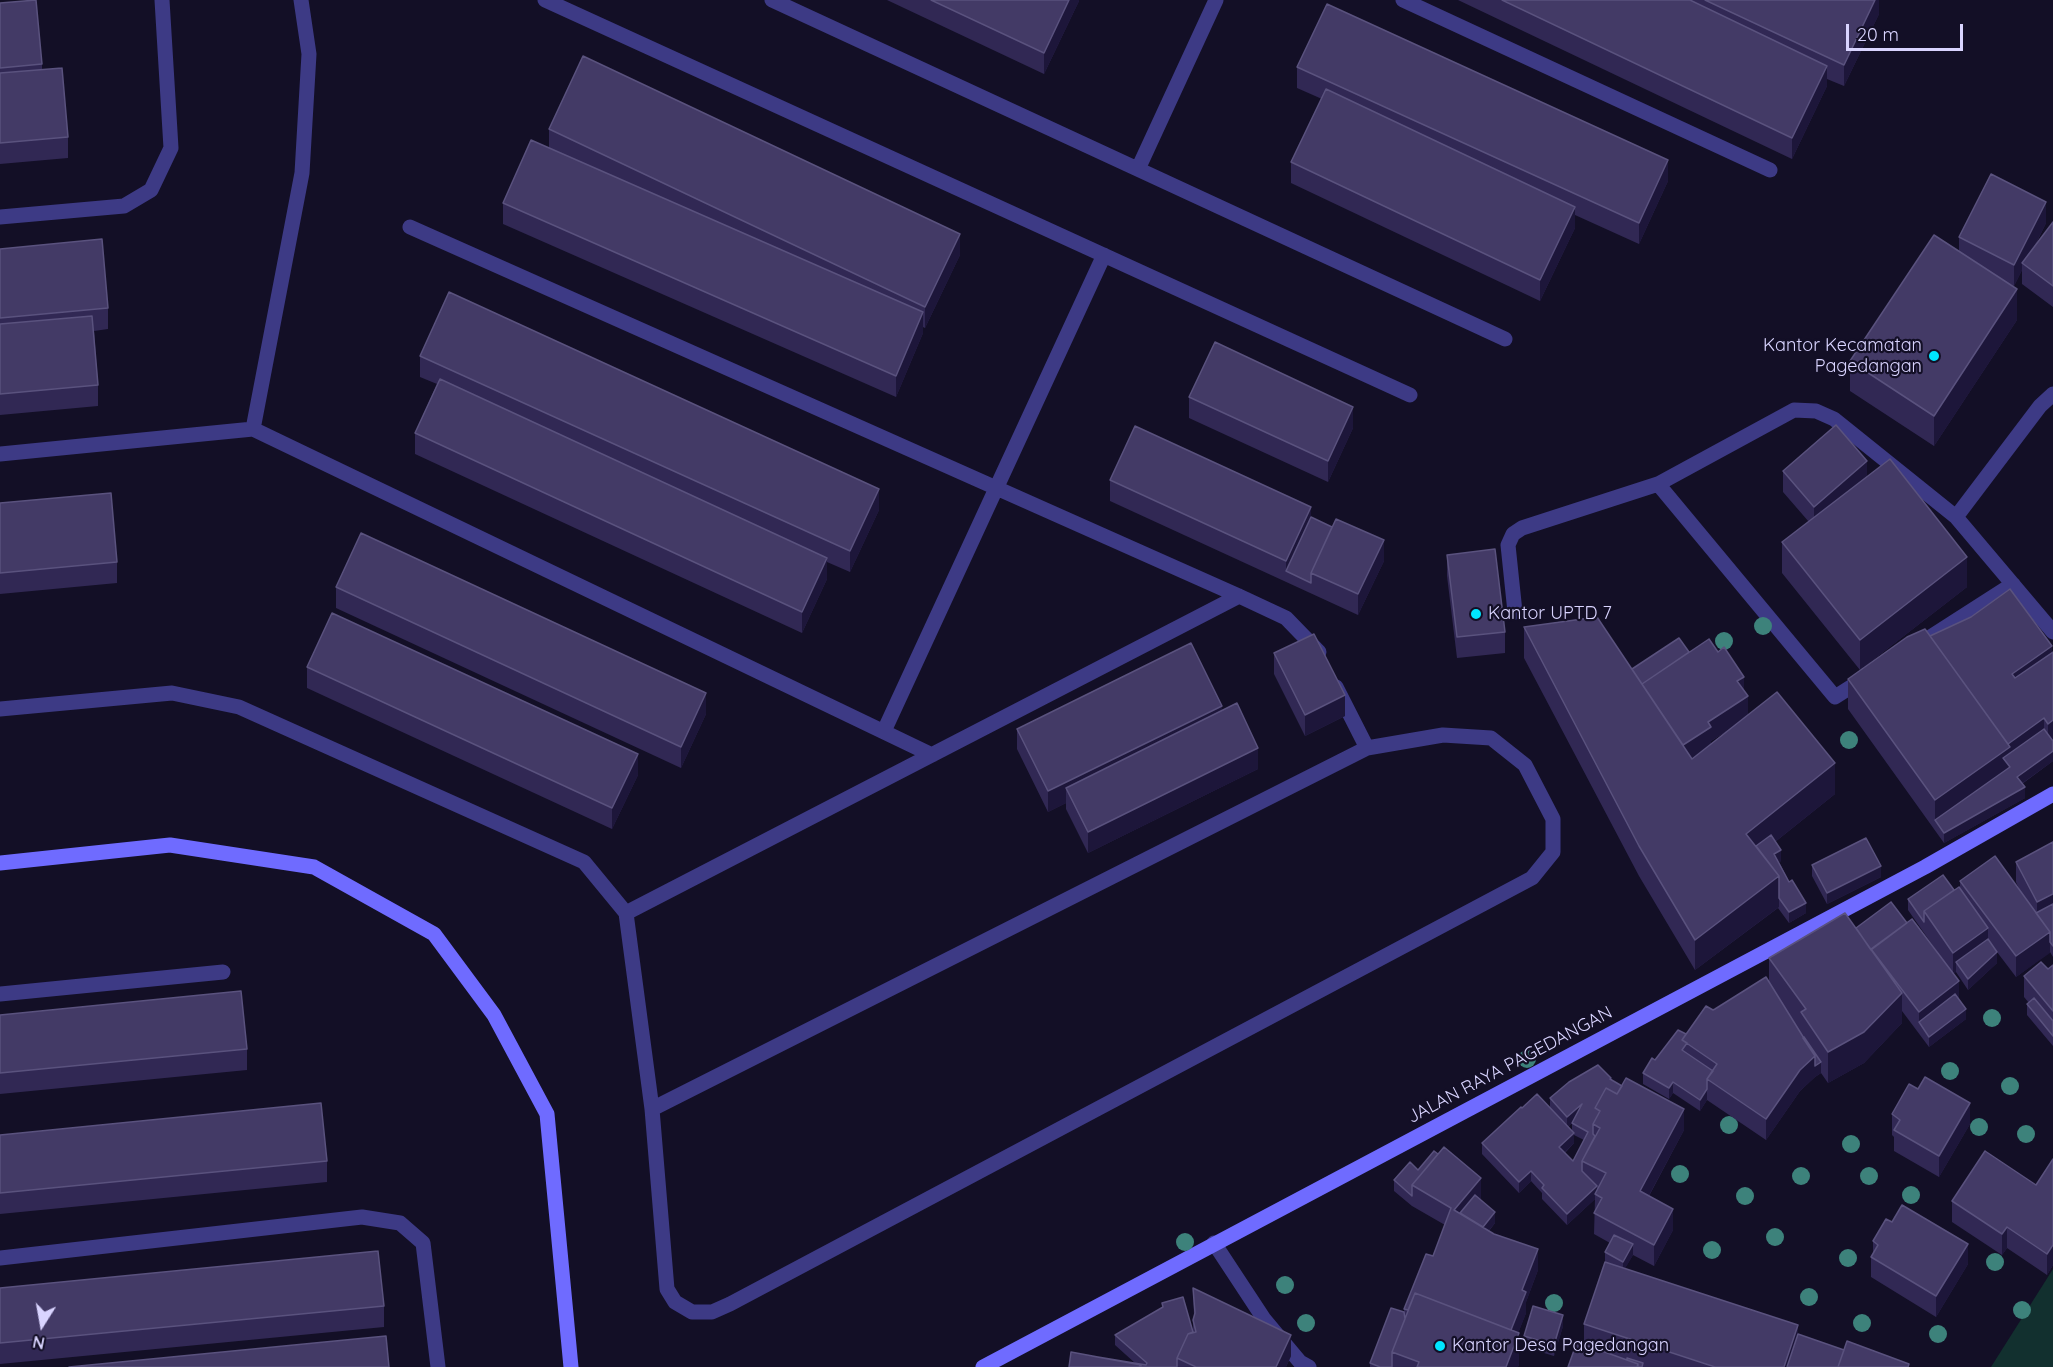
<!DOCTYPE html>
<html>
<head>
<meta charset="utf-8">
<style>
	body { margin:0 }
	#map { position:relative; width:2053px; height:1367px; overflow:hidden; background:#130f26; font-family:Quicksand,sans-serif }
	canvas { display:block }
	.north { position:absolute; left:12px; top:1295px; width:60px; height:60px; -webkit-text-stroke:4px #130f26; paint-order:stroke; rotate:191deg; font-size:16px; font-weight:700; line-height:24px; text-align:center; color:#d9d4ff }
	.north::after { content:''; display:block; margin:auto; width:21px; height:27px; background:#d9d4ff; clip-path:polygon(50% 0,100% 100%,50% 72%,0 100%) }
	.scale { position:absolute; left:1846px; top:24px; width:117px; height:27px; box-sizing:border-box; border:3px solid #d9d4ff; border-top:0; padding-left:8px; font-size:18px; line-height:21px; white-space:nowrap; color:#d9d4ff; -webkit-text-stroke:4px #130f26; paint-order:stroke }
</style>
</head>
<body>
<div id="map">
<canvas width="2053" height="1367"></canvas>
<div class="north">N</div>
<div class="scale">20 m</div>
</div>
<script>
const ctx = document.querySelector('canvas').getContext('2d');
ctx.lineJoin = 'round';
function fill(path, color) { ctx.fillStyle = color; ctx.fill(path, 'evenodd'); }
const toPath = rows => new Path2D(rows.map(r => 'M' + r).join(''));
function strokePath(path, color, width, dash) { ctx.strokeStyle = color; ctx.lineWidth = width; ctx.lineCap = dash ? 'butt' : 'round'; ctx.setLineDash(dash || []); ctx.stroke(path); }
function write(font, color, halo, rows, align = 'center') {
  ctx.font = font + ' Quicksand,sans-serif'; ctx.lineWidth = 4.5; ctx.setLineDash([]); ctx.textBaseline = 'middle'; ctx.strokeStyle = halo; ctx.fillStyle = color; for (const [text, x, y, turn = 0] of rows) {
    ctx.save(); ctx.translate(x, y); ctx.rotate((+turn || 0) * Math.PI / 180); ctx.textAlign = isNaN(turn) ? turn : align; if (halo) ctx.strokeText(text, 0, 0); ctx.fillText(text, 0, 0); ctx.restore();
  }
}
fill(toPath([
	[2053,1269,2053,1367,1991,1367]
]), '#12302f');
strokePath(toPath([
	[1214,1243,1264,1319,1300,1362,1309,1367]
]), '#3d3a85', 15);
strokePath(toPath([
	[545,0,1410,395],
	[772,0,1505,339],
	[1403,0,1770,170],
	[1138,169,1216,0],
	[0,217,124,206,151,190,171,148,162,0],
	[410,227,1239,596,1286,618,1319,652],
	[2053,394,2040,406,1956,517,2053,632],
	[253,429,302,173,309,54,301,0],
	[0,454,253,429,932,755],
	[1658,484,1794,410,1816,411,1834,419,1956,517],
	[1515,612,1508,545,1513,534,1522,528,1658,484,1835,697,1865,678],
	[1921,643,2013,584],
	[1336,687,1367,748],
	[0,709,172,693,239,707,584,862,626,913,652,1109,667,1289,675,1302,692,1312,712,1312,730,1304,1532,878,1553,852,1553,819,1525,765,1491,738,1443,735,1367,748,652,1109],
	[884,731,1104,255],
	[626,913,1239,596],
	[0,994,223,972],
	[0,1258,362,1217,400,1223,423,1243,438,1367]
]), '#3d3a85', 15);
strokePath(toPath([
	[0,863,170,845,314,867,434,934,494,1015,547,1114,571,1367],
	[983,1367,1925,867,2053,794]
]), '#6f6bff', 15);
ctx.fillStyle = '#3d827b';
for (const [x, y] of [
	[1763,626],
	[1724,641],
	[1849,740],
	[1992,1018],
	[1527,1059],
	[1950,1071],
	[2010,1086],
	[1729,1125],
	[1979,1127],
	[2026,1134],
	[1851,1144],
	[1680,1174],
	[1801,1176],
	[1869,1176],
	[1911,1195],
	[1745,1196],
	[1775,1237],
	[1185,1242],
	[1712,1250],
	[1848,1258],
	[1995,1262],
	[1285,1285],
	[1809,1297],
	[1554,1303],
	[2022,1310],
	[1306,1323],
	[1862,1323],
	[1938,1334]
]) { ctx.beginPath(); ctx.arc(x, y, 9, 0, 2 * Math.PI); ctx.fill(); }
fill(toPath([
	[887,0,1079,0,1079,1,1044,74],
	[1458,0,1879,0,1879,14,1844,86,1827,79,1827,86,1792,159],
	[0,3,42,64,42,70,68,137,68,158,0,164],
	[1297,67,1668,181,1639,244,1575,215,1575,228,1540,301,1291,183,1291,162,1322,99,1297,88],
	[549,129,960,255,925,328,923,327,923,333,896,397,503,224,503,203,549,148],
	[2053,222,2053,307,2022,284,2022,270,2014,286,2006,282,2017,320,1934,446,1850,391,1850,361,1959,251,1959,237,2046,223,2033,250],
	[0,249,108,308,108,329,94,331,98,385,98,406,0,415],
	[420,356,879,510,850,572,827,562,827,579,802,633,415,454,415,433,437,384,420,377],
	[1189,397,1353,428,1328,482,1189,418],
	[1783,471,1867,477,1967,587,1860,670,1782,573,1782,542,1809,522,1783,492],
	[1110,480,1311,517,1384,561,1358,615,1110,501],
	[0,503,117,562,117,583,0,594],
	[1447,555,1505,632,1505,653,1457,658,1447,576],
	[336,587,706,714,681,768,336,608],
	[1524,627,1632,669,1689,652,1744,690,1748,715,1835,794,1775,842,1781,861,1779,862,1806,913,1789,923,1778,908,1695,970,1639,876,1524,658],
	[1735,726,1711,744,1711,741],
	[1930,636,2052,653,2053,652,2053,761,2022,784,2025,798,1944,843,1848,709,1848,679],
	[1274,653,1345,716,1305,736,1274,674],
	[307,667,638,775,612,829,307,688],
	[1222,711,1258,769,1088,853,1066,809,1066,803,1048,812,1017,749,1017,729],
	[2053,842,2053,957,2050,952,2016,977,1997,952,1997,963,1968,990,1956,972,1953,973,1959,999,1966,1019,1929,1047,1902,1011,1902,1023,1864,1063,1828,1083,1821,1073,1815,1077,1800,1091,1766,1140,1707,1100,1700,1111,1673,1093,1669,1099,1643,1084,1643,1073,1655,1060,1713,1010,1769,983,1769,958,1856,928,1907,923,1943,960,1908,910,1908,899,1960,889,1960,881,2020,891,2016,882,2016,862],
	[1812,865,1881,877,1827,904,1812,876],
	[2053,965,2053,1046,2027,1015,2027,1004,2029,1003,2024,997,2024,976,2048,969],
	[0,1015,247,1049,247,1070,0,1094],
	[1611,1080,1684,1130,1649,1196,1673,1230,1654,1266,1633,1255,1625,1268,1798,1334,1844,1350,1909,1367,1568,1367,1584,1345,1584,1324,1605,1262,1605,1252,1610,1243,1594,1234,1595,1199,1567,1225,1542,1199,1542,1193,1531,1181,1519,1193,1482,1154,1482,1143,1522,1108,1550,1108,1550,1098],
	[1572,1123,1572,1131,1568,1127],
	[1574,1135,1584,1140,1573,1161,1565,1153,1574,1143],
	[1892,1114,1970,1124,1939,1177,1894,1151,1894,1137,1892,1135],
	[0,1135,327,1161,327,1182,0,1214],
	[2053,1159,2053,1265,2047,1275,2007,1248,2002,1255,1952,1222,1952,1201,2036,1185],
	[1418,1170,1481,1199,1480,1200,1495,1223,1489,1231,1538,1270,1526,1302,1526,1313,1518,1333,1519,1364,1518,1367,1370,1367,1370,1363,1404,1312,1404,1309,1433,1256,1445,1225,1412,1206,1394,1191,1394,1180],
	[1873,1241,1968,1264,1936,1317,1871,1277,1871,1257,1873,1254],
	[0,1288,384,1306,384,1327,0,1364],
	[1193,1288,1291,1356,1286,1367,1069,1367,1135,1363,1115,1345,1115,1335,1162,1308,1162,1303,1193,1330,1193,1320,1194,1316],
	[1563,1326,1554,1356,1524,1347,1524,1336]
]), '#312854');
fill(toPath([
	[1069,0,1079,0,1079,1,1044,74,1044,53],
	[1875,0,1879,0,1879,14,1844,86,1844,65],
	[1827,66,1827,86,1792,159,1792,138],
	[1668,160,1668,181,1639,244,1639,223],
	[2046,202,2046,223,2025,265,2022,263,2022,270,2014,286,2014,265],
	[1575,207,1575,228,1540,301,1540,280],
	[960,234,960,255,925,328,925,307],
	[2017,289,2017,320,1934,446,1934,416],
	[923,312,923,333,896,397,896,376],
	[1353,407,1353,428,1328,482,1328,461],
	[1867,461,1867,482,1814,528,1814,507],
	[879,489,879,510,850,572,850,551],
	[1311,507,1311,528,1286,571,1286,561],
	[1384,540,1384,561,1358,615,1358,594],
	[1967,557,1967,587,1860,670,1860,640],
	[827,558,827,579,802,633,802,612],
	[2052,646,2052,667,2012,695,2012,674],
	[1744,677,1744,698,1737,681],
	[706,693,706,714,681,768,681,747],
	[1345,695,1345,716,1305,736,1305,715],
	[1748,696,1748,717,1711,741,1711,748,1679,769,1679,748,1708,722],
	[1222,706,1222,727,1066,788,1066,803,1048,812,1048,791],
	[2044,718,2044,739,2010,778,1935,820,1935,830,1935,800,2003,748],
	[2053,720,2053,741,2048,745,2048,724],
	[1258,748,1258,769,1088,853,1088,832],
	[2053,751,2053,761,2017,787,2017,777],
	[638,754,638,775,612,829,612,808],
	[1835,763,1835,794,1751,861,1746,834],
	[2025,787,2025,798,1944,843,1944,833],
	[1781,850,1781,861,1774,865,1774,854],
	[1881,866,1881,877,1827,904,1827,893],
	[1779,876,1779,907,1695,970,1695,940],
	[2053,894,2053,915,2037,923,2037,902],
	[1806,903,1806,913,1789,923,1789,912],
	[1988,928,1988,949,1956,962,1956,972,1953,974,1953,953],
	[2050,932,2050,953,2016,977,2016,956],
	[1997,952,1997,963,1968,990,1968,979],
	[1959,981,1959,1002,1919,1022,1919,1033,1919,1012],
	[1902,993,1902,1023,1864,1063,1828,1083,1828,1052],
	[1966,1009,1966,1019,1929,1047,1929,1037],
	[1815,1056,1821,1062,1821,1073,1815,1077,1800,1091,1766,1140,1766,1119,1800,1070],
	[1673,1082,1673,1093,1669,1099,1669,1088],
	[1707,1089,1707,1100,1700,1111,1700,1100],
	[1970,1103,1970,1124,1939,1177,1939,1156],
	[1582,1104,1582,1114,1567,1128,1567,1117],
	[1684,1109,1684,1130,1640,1212,1640,1191],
	[1574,1133,1574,1143,1559,1158,1559,1147],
	[1531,1171,1531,1181,1519,1193,1519,1182],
	[1481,1178,1481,1199,1460,1224,1454,1210],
	[1597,1186,1597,1195,1595,1194,1595,1199,1567,1225,1567,1214],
	[1673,1209,1673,1230,1654,1266,1654,1245],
	[1495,1212,1495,1223,1477,1245,1477,1234],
	[2007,1227,2007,1248,2002,1255,2002,1234],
	[1633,1244,1633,1255,1623,1272,1623,1262],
	[1968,1244,1968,1264,1936,1317,1936,1296],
	[2053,1245,2053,1265,2047,1275,2047,1254],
	[1538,1249,1538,1270,1526,1302,1526,1313,1508,1359,1508,1338,1522,1290],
	[1563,1315,1563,1326,1554,1356,1554,1345],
	[1798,1325,1798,1355,1794,1367,1784,1367],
	[1519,1333,1519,1364,1518,1367,1506,1367],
	[1291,1335,1291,1356,1286,1367,1276,1367]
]), '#1d163a');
const building = toPath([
	[36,0,42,64,0,68,0,3,36,0],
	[931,0,1069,0,1044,53,931,0],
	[1502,0,1690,0,1827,66,1792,138,1502,0],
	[1705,0,1875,0,1844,65,1705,0],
	[1327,4,1668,160,1639,223,1297,67,1327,4],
	[583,56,960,234,925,307,549,129,583,56],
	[62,68,68,137,0,143,0,73,62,68],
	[1326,89,1575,207,1540,280,1291,162,1326,89],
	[531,140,923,312,896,376,503,203,531,140],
	[1991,174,2046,202,2014,265,1959,237,1991,174],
	[2053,222,2053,286,2022,263,2053,222],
	[1934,235,2017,289,1934,416,1850,361,1934,235],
	[102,239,108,308,0,318,0,249,102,239],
	[449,292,879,489,850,551,420,356,449,292],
	[92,316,98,385,0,394,0,324,92,316],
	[1215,342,1353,407,1328,461,1189,397,1215,342],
	[440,379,827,558,802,612,415,433,440,379],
	[1836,425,1867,461,1814,507,1783,471,1836,425],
	[1135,426,1311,507,1286,561,1110,480,1135,426],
	[1890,459,1967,557,1860,640,1782,542,1890,459],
	[111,493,117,562,0,573,0,503,111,493],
	[1311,517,1332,527,1311,573,1311,583,1286,571,1311,517],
	[1336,519,1384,540,1358,594,1311,573,1336,519],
	[361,533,706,693,681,747,336,587,361,533],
	[1495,549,1505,632,1457,637,1447,555,1495,549],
	[2010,589,2052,646,2012,674,2015,678,2053,652,2053,720,2048,724,2044,718,2008,744,1930,636,1971,617,2010,589],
	[332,613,638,754,612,808,307,667,332,613],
	[1597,617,1692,759,1777,692,1835,763,1746,834,1779,876,1695,940,1639,846,1524,627,1597,617],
	[1925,629,2010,747,1935,800,1848,679,1907,637,1925,629],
	[1314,634,1345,695,1305,715,1274,653,1314,634],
	[1679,638,1689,652,1642,684,1632,669,1679,638],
	[1709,639,1718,652,1724,647,1744,677,1737,681,1748,696,1708,722,1711,727,1683,745,1642,684,1709,639],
	[1191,643,1222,706,1048,791,1017,729,1191,643],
	[1237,703,1258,748,1088,832,1066,788,1237,703],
	[2044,729,2053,741,2053,751,2017,777,2025,787,1944,833,1935,820,2010,767,2003,758,2044,729],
	[1771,835,1781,850,1774,854,1789,882,1792,880,1806,903,1789,912,1779,898,1779,876,1756,846,1771,835],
	[1866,838,1881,866,1827,893,1812,865,1866,838],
	[2053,842,2053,894,2037,902,2016,862,2053,842],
	[1995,856,2050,932,2016,956,1960,881,1995,856],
	[1943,875,1954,890,1924,911,1924,922,1908,899,1943,875],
	[1959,887,1988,928,1953,953,1924,911,1959,887],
	[1891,902,1907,923,1871,950,1856,928,1891,902],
	[2053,904,2053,946,2050,942,2050,932,2036,913,2053,904],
	[1845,913,1902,993,1864,1032,1828,1052,1801,1012,1806,1009,1769,958,1845,913],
	[1912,919,1959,981,1919,1012,1871,949,1912,919],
	[1988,939,1997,952,1968,979,1956,962,1988,939],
	[2041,962,2048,969,2053,965,2053,1011,2024,976,2041,962],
	[1766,977,1815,1056,1800,1070,1766,1119,1707,1079,1717,1064,1682,1040,1706,1006,1713,1010,1715,1009,1766,977],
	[241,991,247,1049,0,1073,0,1015,241,991],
	[1955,994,1966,1009,1929,1037,1919,1022,1955,994],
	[2034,998,2053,1021,2053,1036,2027,1004,2034,998],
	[1678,1030,1686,1034,1682,1040,1687,1043,1682,1050,1713,1071,1707,1079,1707,1089,1700,1100,1673,1082,1669,1088,1643,1073,1652,1058,1655,1060,1678,1030],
	[1804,1037,1821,1062,1815,1066,1815,1056,1803,1038,1804,1037],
	[1598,1065,1611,1078,1610,1079,1622,1086,1617,1094,1606,1088,1595,1108,1600,1111,1593,1124,1593,1134,1595,1136,1582,1161,1582,1171,1597,1186,1567,1214,1542,1188,1544,1185,1531,1171,1519,1182,1482,1143,1521,1107,1522,1108,1537,1094,1574,1133,1559,1147,1573,1161,1588,1132,1572,1123,1582,1104,1567,1117,1550,1098,1569,1082,1598,1065],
	[1925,1077,1970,1103,1939,1156,1894,1130,1900,1120,1892,1114,1909,1084,1918,1089,1925,1077],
	[1626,1078,1684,1109,1640,1191,1673,1209,1654,1245,1594,1213,1602,1198,1595,1194,1606,1173,1582,1161,1600,1128,1593,1124,1600,1111,1595,1108,1606,1088,1617,1094,1626,1078],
	[321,1103,327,1161,0,1193,0,1135,321,1103],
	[1444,1147,1481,1178,1454,1210,1494,1234,1538,1249,1522,1290,1526,1292,1511,1330,1415,1293,1408,1310,1404,1309,1426,1254,1433,1256,1451,1208,1412,1185,1444,1147],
	[1434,1151,1438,1154,1412,1185,1412,1196,1394,1180,1410,1162,1418,1170,1434,1151],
	[1985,1151,2036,1185,2053,1159,2053,1245,2047,1254,2007,1227,2002,1234,1952,1201,1985,1151],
	[1475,1195,1495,1212,1483,1227,1460,1213,1475,1195],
	[1902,1205,1968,1244,1936,1296,1871,1257,1878,1245,1873,1241,1886,1219,1892,1222,1902,1205],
	[1614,1235,1633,1244,1623,1262,1605,1252,1614,1235],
	[378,1251,384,1306,0,1343,0,1288,378,1251],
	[1605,1262,1798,1325,1784,1367,1715,1367,1584,1324,1605,1262],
	[1193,1288,1291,1335,1276,1367,1196,1367,1177,1358,1188,1334,1196,1332,1193,1320,1195,1313,1193,1288],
	[1415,1293,1519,1333,1506,1367,1417,1367,1419,1362,1392,1352,1415,1293],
	[1183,1297,1193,1332,1188,1334,1177,1358,1177,1367,1141,1367,1141,1365,1092,1356,1146,1365,1147,1363,1115,1335,1163,1307,1162,1303,1183,1297],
	[1533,1306,1563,1315,1554,1345,1524,1336,1533,1306],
	[1391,1308,1404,1312,1405,1319,1392,1352,1392,1367,1380,1367,1370,1363,1391,1308],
	[1798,1334,1844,1350,1838,1367,1787,1367,1798,1334],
	[386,1336,389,1367,69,1367,386,1336],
	[1847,1341,1909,1364,1908,1367,1838,1367,1847,1341],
	[1577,1342,1638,1364,1637,1367,1568,1367,1577,1342],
	[1071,1352,1141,1365,1139,1367,1069,1367,1071,1352],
	[1627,1358,1643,1363,1642,1367,1638,1367,1638,1364,1627,1360,1627,1358]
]);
fill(building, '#433a66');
strokePath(building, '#5a527e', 1.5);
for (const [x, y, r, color] of [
	[1934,356,6,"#00e5ff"],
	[1476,614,6,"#00e5ff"],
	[1440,1346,6,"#00e5ff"]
]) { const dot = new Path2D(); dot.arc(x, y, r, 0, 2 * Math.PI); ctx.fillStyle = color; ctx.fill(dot); strokePath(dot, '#130f26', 2); }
write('18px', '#d9d4ff', '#130f26', [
	["Kantor Kecamatan",1922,346,"right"],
	["Pagedangan",1922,367,"right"],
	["Kantor UPTD 7",1488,614],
	["Kantor Desa Pagedangan",1452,1346]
], 'left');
write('18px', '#d9d4ff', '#130f26', [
	["JALAN RAYA PAGEDANGAN",1510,1065,-28]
]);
</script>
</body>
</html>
